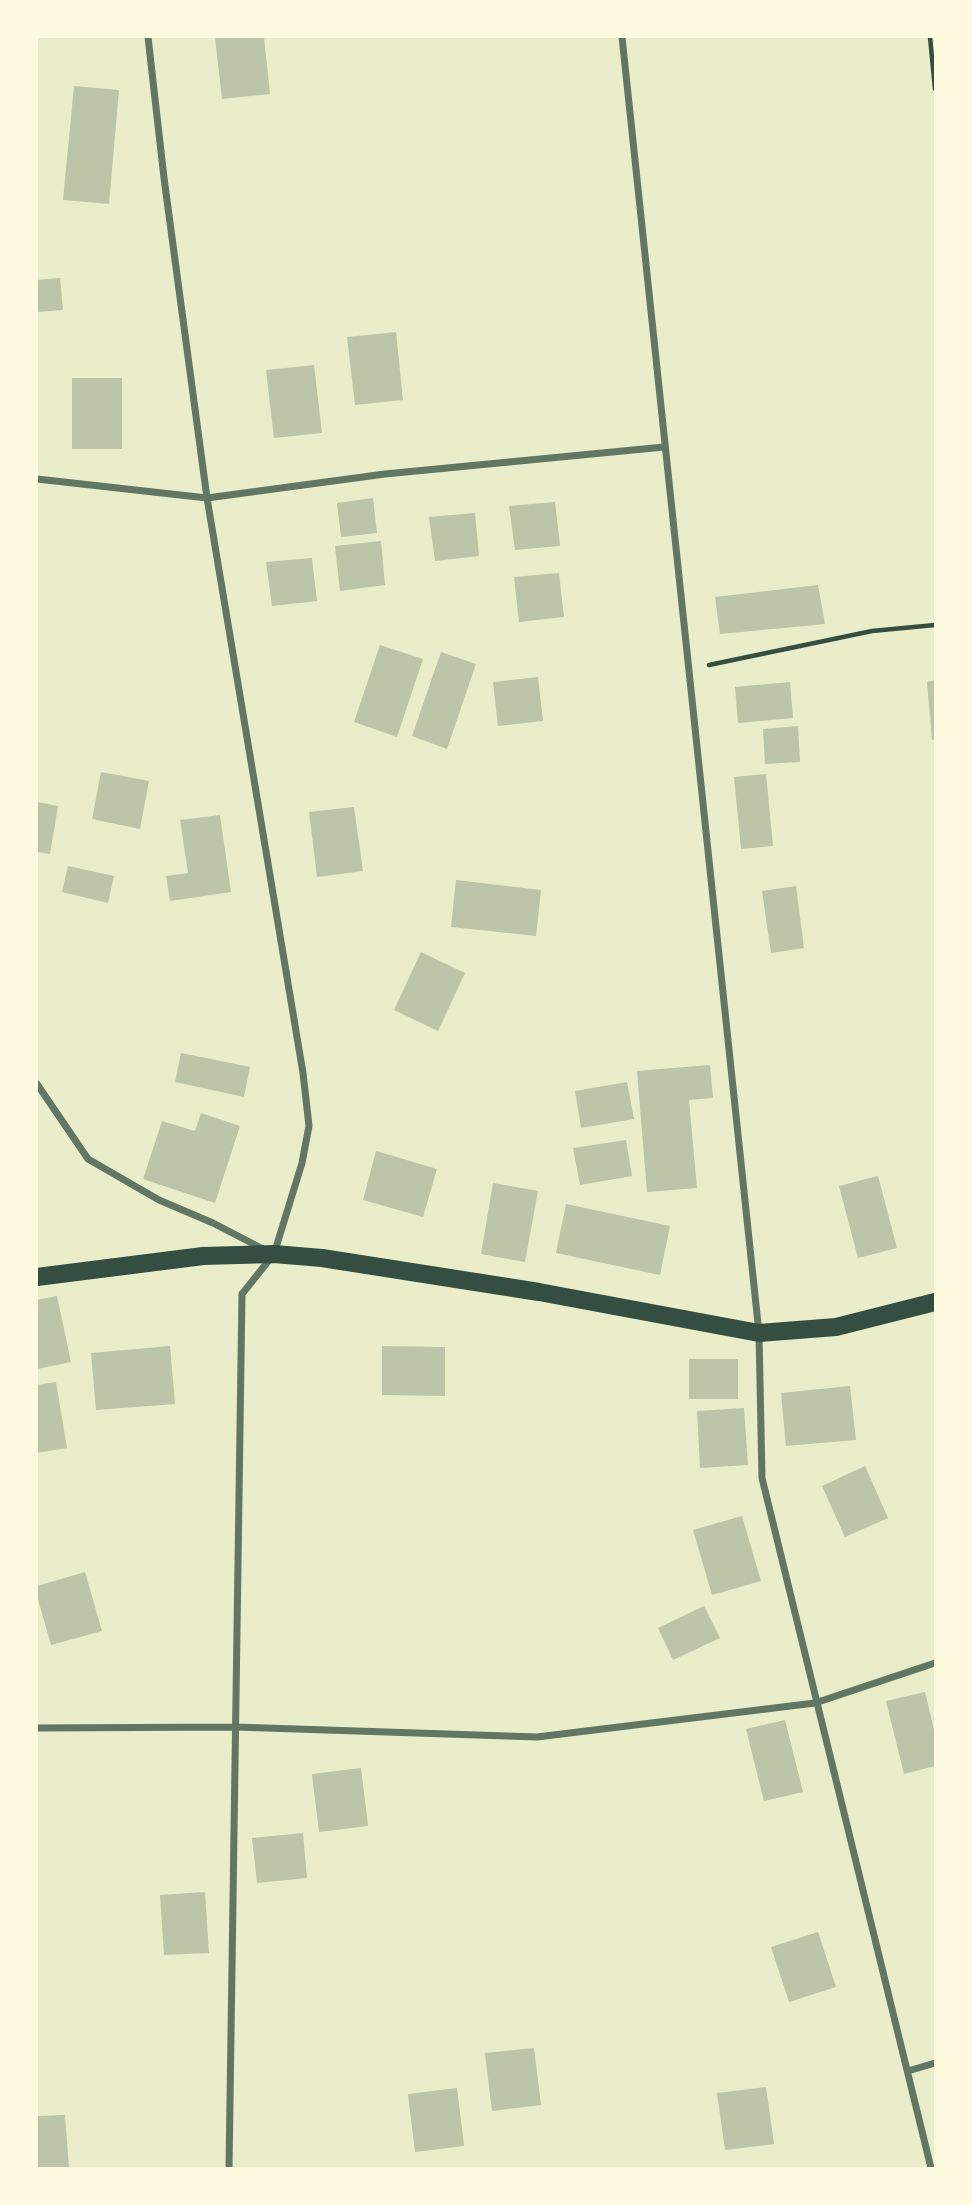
<!DOCTYPE html>
<html>
<head>
<meta charset="utf-8">
<style>
	body { margin:0 }
	#map { position:relative; width:972px; height:2205px; overflow:hidden; background:#e9edc9; font-family:"Sofia Sans Condensed",sans-serif }
	canvas { display:block }
	.frame { position:absolute; inset:0; border:38px solid #fefae0; pointer-events:none }
</style>
</head>
<body>
<div id="map">
<canvas width="972" height="2205"></canvas>
<div class="frame"></div>
</div>
<script>
const ctx = document.querySelector('canvas').getContext('2d');
ctx.lineJoin = 'round';
function fill(path, color) { ctx.fillStyle = color; ctx.fill(path, 'evenodd'); }
const toPath = rows => new Path2D(rows.map(r => 'M' + r).join(''));
function strokePath(path, color, width, dash) { ctx.strokeStyle = color; ctx.lineWidth = width; ctx.lineCap = dash ? 'butt' : 'round'; ctx.setLineDash(dash || []); ctx.stroke(path); }
fill(toPath([
	[215,37,264,37,270,94,222,99],
	[74,86,119,90,109,204,63,200],
	[60,278,63,310,37,312,37,280],
	[396,332,403,400,355,405,347,337],
	[314,365,322,433,274,438,266,370],
	[72,378,122,378,122,449,72,449],
	[373,498,377,533,341,537,337,503],
	[555,502,560,546,515,550,509,506],
	[475,513,479,556,435,561,429,517],
	[381,541,385,585,340,591,335,546],
	[312,558,317,601,272,606,266,562],
	[559,573,564,617,519,622,514,577],
	[818,585,825,624,720,634,715,597],
	[380,645,423,659,397,737,354,722],
	[441,652,476,664,447,749,412,736],
	[538,677,543,721,498,726,493,682],
	[935,680,935,739,932,740,927,682],
	[790,682,793,718,738,723,735,687],
	[798,726,800,762,765,764,763,729],
	[101,772,149,781,140,829,92,819],
	[766,774,773,846,741,849,734,777],
	[37,802,58,806,50,854,37,852],
	[354,807,363,871,317,877,309,812],
	[220,815,231,892,170,901,166,876,188,873,180,820],
	[68,866,114,876,108,903,62,892],
	[456,880,541,890,536,936,451,927],
	[796,886,804,948,771,953,762,891],
	[421,952,465,973,438,1031,394,1010],
	[181,1053,250,1067,244,1097,175,1082],
	[710,1065,713,1098,689,1100,697,1188,647,1192,637,1071],
	[627,1082,634,1119,581,1128,575,1091],
	[201,1113,240,1126,215,1203,143,1179,162,1121,195,1131],
	[626,1140,632,1176,580,1185,573,1148],
	[376,1151,437,1169,423,1217,363,1200],
	[878,1176,897,1248,858,1258,839,1186],
	[493,1183,538,1191,525,1262,481,1254],
	[566,1204,670,1226,660,1275,556,1253],
	[57,1296,71,1362,37,1369,37,1300],
	[170,1346,175,1404,96,1410,91,1353],
	[382,1346,445,1347,445,1396,382,1395],
	[689,1359,738,1359,738,1399,689,1399],
	[56,1382,67,1448,37,1453,37,1385],
	[850,1386,856,1440,786,1446,781,1393],
	[744,1408,748,1465,700,1468,697,1411],
	[865,1466,888,1518,845,1537,822,1486],
	[742,1516,761,1581,712,1595,693,1530],
	[85,1572,102,1631,51,1645,37,1596,37,1586],
	[704,1606,720,1638,673,1660,658,1628],
	[925,1692,935,1734,935,1766,904,1774,886,1701],
	[785,1720,803,1792,764,1801,746,1729],
	[361,1768,368,1826,319,1832,312,1774],
	[303,1833,307,1878,257,1883,252,1838],
	[205,1892,209,1953,164,1955,160,1895],
	[818,1932,836,1987,789,2002,771,1947],
	[534,2048,541,2105,492,2111,485,2053],
	[766,2087,774,2144,725,2150,717,2093],
	[457,2088,464,2146,415,2152,408,2094],
	[65,2115,69,2168,37,2168,37,2116]
]), '#bcc5a7');
strokePath(toPath([
	[930,37,935,89],
	[709,665,872,631,935,625]
]), '#344e41', 4.5);
strokePath(toPath([
	[148,37,164,178,207,498,303,1073,309,1126,302,1163,274,1254,242,1294,229,2168],
	[622,37,759,1333,762,1478,931,2168],
	[37,479,207,498,385,474,664,447],
	[37,1084,88,1159,159,1200,213,1223,265,1250],
	[37,1728,236,1727,537,1737,815,1703,935,1663],
	[908,2071,935,2063]
]), '#617663', 7);
strokePath(toPath([
	[37,1277,203,1256,274,1254,322,1258,539,1292,759,1333,836,1327,935,1302]
]), '#344e41', 18);
</script>
</body>
</html>
